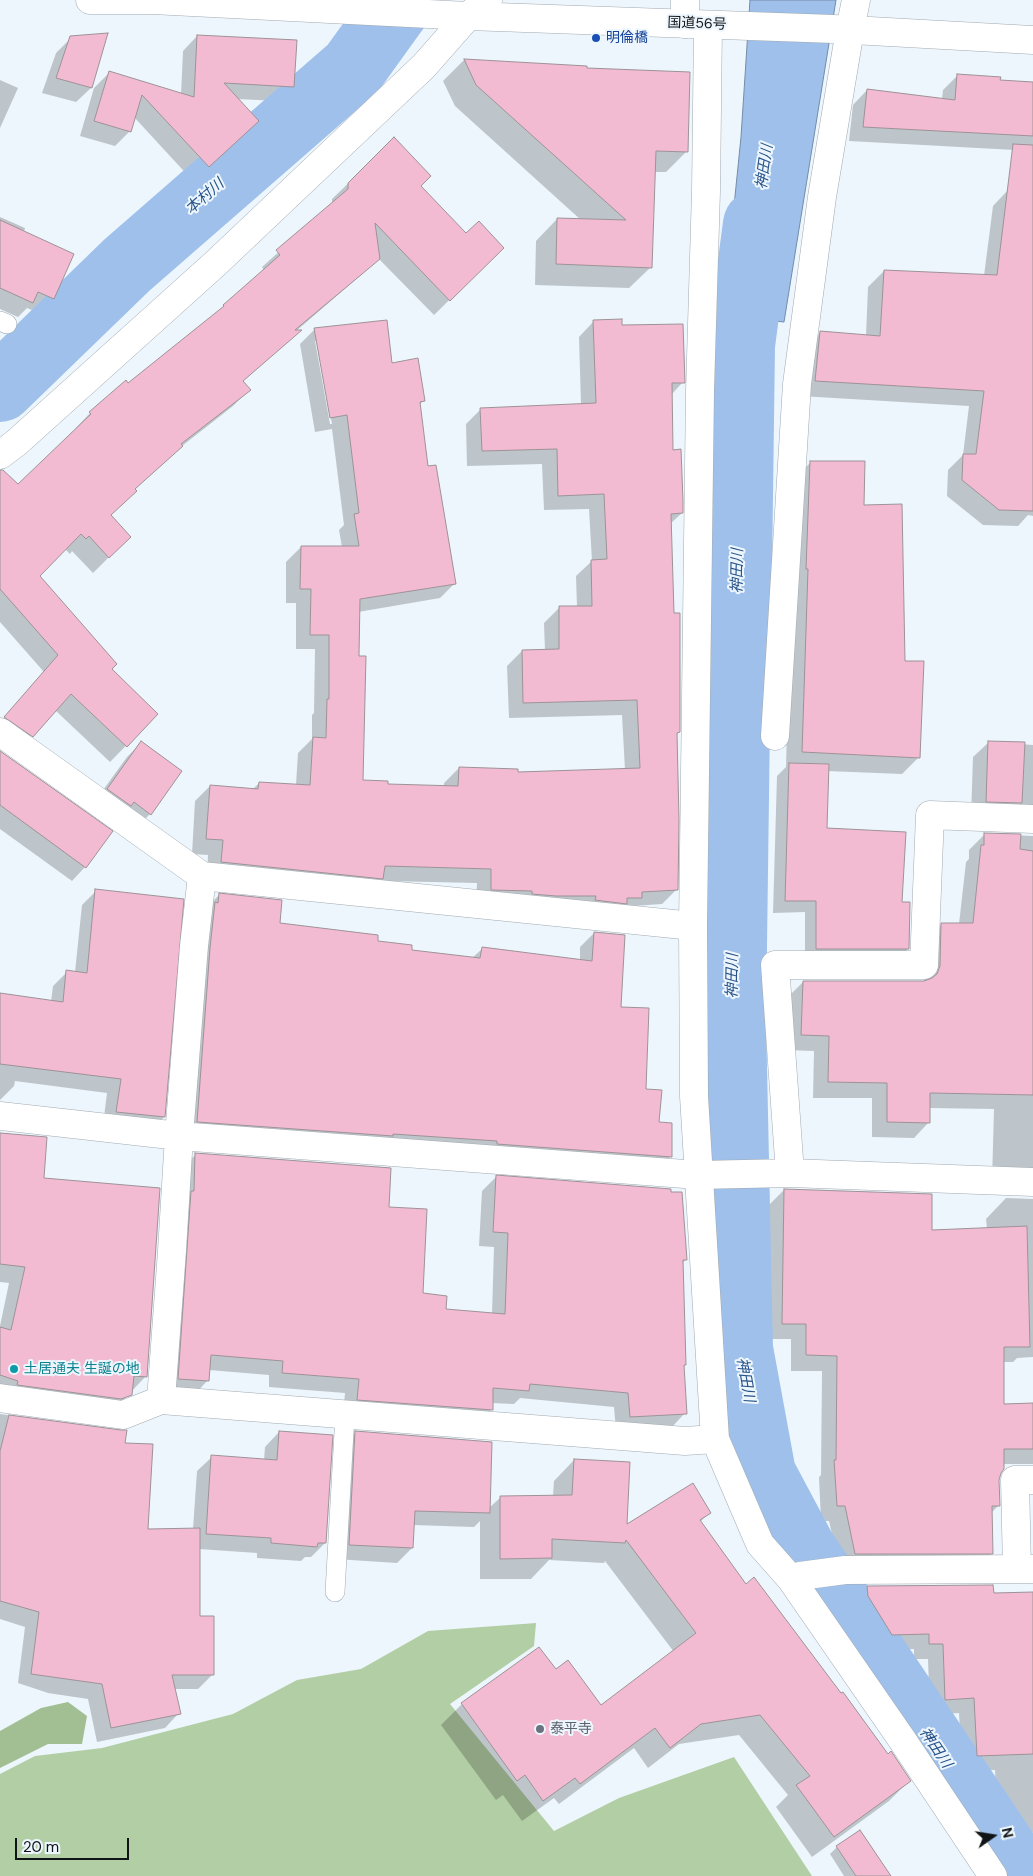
<!DOCTYPE html>
<html>
<head>
<meta charset="utf-8">
<style>
	body { margin:0 }
	#map { position:relative; width:1033px; height:1876px; overflow:hidden; background:#edf6fd; font-family:"DM Sans",sans-serif }
	canvas { display:block }
	.north { position:absolute; left:968px; top:1811px; width:50px; height:50px; -webkit-text-stroke:4px #edf6fd; paint-order:stroke; rotate:77deg; font-size:14px; font-weight:700; line-height:20px; text-align:center; color:#111416 }
	.north::after { content:''; display:block; margin:auto; width:18px; height:22px; background:#111416; clip-path:polygon(50% 0,100% 100%,50% 72%,0 100%) }
	.scale { position:absolute; left:15px; top:1838px; width:114px; height:22px; box-sizing:border-box; border:2px solid #111416; border-top:0; padding-left:6px; font-size:15px; line-height:18px; white-space:nowrap; color:#111416; -webkit-text-stroke:4px #edf6fd; paint-order:stroke }
</style>
</head>
<body>
<div id="map">
<canvas width="1033" height="1876"></canvas>
<div class="north">N</div>
<div class="scale">20 m</div>
</div>
<script>
const ctx = document.querySelector('canvas').getContext('2d');
ctx.lineJoin = 'round';
function fill(path, color) { ctx.fillStyle = color; ctx.fill(path, 'evenodd'); }
const toPath = rows => new Path2D(rows.map(r => 'M' + r).join(''));
function strokePath(path, color, width, dash) { ctx.strokeStyle = color; ctx.lineWidth = width; ctx.lineCap = dash ? 'butt' : 'round'; ctx.setLineDash(dash || []); ctx.stroke(path); }
function write(font, color, halo, rows, align = 'center') {
  ctx.font = font + ' "DM Sans","Noto Sans JP",sans-serif'; ctx.lineWidth = 4; ctx.setLineDash([]); ctx.textBaseline = 'middle'; ctx.strokeStyle = halo; ctx.fillStyle = color; for (const [text, x, y, turn = 0] of rows) {
    ctx.save(); ctx.translate(x, y); ctx.rotate((+turn || 0) * Math.PI / 180); ctx.textAlign = isNaN(turn) ? turn : align; if (halo) ctx.strokeText(text, 0, 0); ctx.fillText(text, 0, 0); ctx.restore();
  }
}
fill(toPath([
	[536,1623,534,1646,450,1704,554,1831,619,1798,734,1757,812,1876,0,1876,0,1774,35,1756,102,1748,233,1714,297,1680,361,1669,428,1631]
]), '#b2cea4');
fill(toPath([
	[68,1702,87,1716,82,1744,48,1744,0,1768,0,1731,41,1708]
]), '#a1bf92');
const water = toPath([
	[750,0,836,0,784,322,723,315,741,137,750,0]
]);
fill(water, '#9ec0ea');
strokePath(water, '#748caa', 1);
fill(toPath([
	[197,36,293,86,279,101,237,99,243,135,193,181,134,117,130,131,115,146,80,136,94,88,109,73,181,94,183,51],
	[71,38,91,88,76,102,42,93,56,53],
	[464,60,586,67,586,69,687,151,666,172,654,172,651,267,629,288,535,285,536,241,557,219,581,220,455,106,443,81],
	[958,75,999,81,1033,83,1033,151,849,141,853,105,867,90,942,99,943,90],
	[0,80,18,88,0,128],
	[394,139,419,186,466,235,502,248,434,315,378,258,362,274,295,332,284,345,242,382,249,390,233,406,182,446,134,490,109,516,129,537,93,573,72,551,70,554,65,549,38,576,110,669,157,714,110,762,55,710,17,751,0,722,44,672,0,622,0,471,18,486,76,430,75,429,90,413,212,318,264,270,262,267,332,204,332,199],
	[1008,190,1033,193,1033,516,1028,515,1018,526,983,525,947,496,948,470,963,455,969,406,800,396,805,348,820,333,866,336,868,287,884,271,984,276,993,206],
	[0,217,25,228,24,232,53,298,39,313,27,308,18,317,0,309],
	[594,321,621,326,683,382,671,395,672,451,682,513,670,524,679,732,676,735,677,889,662,904,632,906,625,913,476,904,477,883,207,877,208,855,192,854,195,801,210,786,253,789,259,783,296,785,298,753,312,739,312,715,314,713,315,649,296,649,296,603,286,603,286,562,301,547,342,547,339,530,344,525,332,429,315,432,300,344,315,329,391,364,424,400,419,405,427,468,455,583,440,598,358,612,358,657,362,781,387,786,444,787,444,783,459,768,517,773,625,770,622,715,509,718,507,666,522,651,545,651,544,623,559,608,577,607,576,576,592,561,589,509,544,510,542,464,467,466,466,424,481,409,581,405,579,337],
	[315,341,318,341,332,424,330,424],
	[811,462,863,506,903,662,919,757,902,774,827,771,826,829,901,903,908,949,896,961,805,961,805,912,773,913,777,776,786,767,794,479],
	[989,742,1033,745,1033,834,1032,828,971,817,973,757],
	[141,743,150,814,135,829,93,804,127,757],
	[0,753,85,867,72,881,0,829],
	[985,834,1033,836,1033,1196,1031,1190,992,1181,994,1109,929,1108,929,1122,914,1138,872,1137,872,1098,813,1098,814,1051,786,1050,788,997,803,982,924,982,926,940,942,924,959,924,966,862,969,859,969,850],
	[96,891,164,1117,150,1131,103,1125,107,1093,15,1081,14,1086,0,1100,0,995,51,1002,53,986,67,972,75,972,82,905],
	[219,895,279,924,377,942,410,951,472,958,482,949,580,961,580,947,594,933,620,1008,644,1090,670,1157,656,1171,183,1135,205,909],
	[0,1134,42,1179,146,1376,114,1410,0,1400,0,1326,9,1283,0,1282],
	[196,1154,388,1208,422,1294,445,1310,492,1314,494,1247,479,1246,482,1191,496,1177,686,1259,682,1264,685,1364,683,1366,685,1413,671,1428,616,1431,614,1407,520,1398,514,1404,492,1403,491,1410,477,1424,343,1414,345,1393,269,1387,269,1375,209,1370,208,1380,194,1395,164,1393,182,1169],
	[784,1190,931,1232,987,1229,986,1219,1006,1198,1033,1199,1033,1357,1017,1358,1013,1362,1003,1362,1003,1405,1033,1404,1033,1464,1003,1464,998,1480,999,1505,991,1513,992,1553,976,1569,840,1569,829,1521,821,1521,819,1477,821,1475,822,1371,791,1371,791,1339,767,1339,768,1206],
	[0,1414,121,1432,147,1530,193,1529,197,1471,212,1457,264,1461,265,1447,279,1432,325,1543,311,1557,305,1557,301,1561,257,1558,257,1553,199,1549,199,1617,212,1675,198,1689,174,1689,179,1713,165,1728,97,1742,88,1699,48,1693,18,1683,25,1627,0,1619],
	[356,1432,489,1508,501,1497,553,1496,554,1481,574,1460,625,1527,709,1513,700,1522,746,1585,909,1781,889,1801,812,1857,776,1807,788,1795,739,1735,679,1744,648,1768,634,1748,559,1804,554,1798,522,1821,503,1795,496,1800,441,1725,462,1704,555,1671,601,1707,674,1652,605,1561,604,1563,549,1560,531,1579,480,1579,480,1521,474,1527,413,1525,412,1548,397,1563,335,1559,341,1447],
	[868,1587,992,1594,1033,1611,1033,1832,998,1834,995,1770,962,1771,959,1713,930,1715,928,1659,914,1659,914,1649,877,1650,853,1612,852,1602],
	[869,1600,872,1600,897,1640,894,1641],
	[837,1847,881,1876,844,1876,830,1854]
]), '#0003');
strokePath(toPath([
	[757,224,741,345,732,1020,739,1349,762,1474,802,1549,1021,1876],
	[0,388,127,265,353,68,402,0]
]), '#9ec0ea', 68);
const building = toPath([
	[108,33,92,88,56,78,70,36,108,33],
	[197,35,297,40,294,87,224,83,259,121,209,167,142,95,131,132,94,121,109,71,194,97,197,35],
	[464,59,587,66,587,68,690,72,688,152,656,151,652,268,556,264,557,218,626,220,476,85,464,59],
	[957,74,1001,77,1000,80,1033,82,1033,136,863,127,867,89,955,100,957,74],
	[394,137,431,176,421,186,466,233,479,221,504,248,450,301,375,223,380,259,295,330,302,330,243,381,251,390,181,444,183,446,135,489,137,491,111,515,131,537,109,558,89,536,86,539,81,534,40,576,117,664,112,669,158,714,127,747,71,694,33,737,4,717,58,655,0,589,0,470,3,470,18,484,91,414,89,412,126,380,128,383,224,306,223,305,280,255,276,250,348,189,348,183,394,137],
	[1013,144,1033,145,1033,511,999,510,962,480,963,454,976,454,984,391,815,381,820,331,880,336,884,270,997,275,1013,144],
	[0,220,74,254,54,299,38,292,33,303,0,288,0,220],
	[622,319,622,325,683,324,685,383,672,383,673,450,681,449,683,501,683,513,671,514,674,613,680,613,680,732,677,733,679,820,678,890,642,892,642,898,627,898,627,904,595,900,596,896,556,896,532,894,532,891,491,890,491,869,385,866,383,879,221,862,223,840,206,839,210,785,258,789,259,782,310,785,313,737,326,738,327,699,329,699,329,635,310,635,311,589,300,589,301,546,359,546,354,514,359,513,347,415,330,418,314,328,387,320,392,363,418,358,425,401,420,402,428,466,436,465,456,584,360,599,359,656,366,656,363,780,388,781,388,784,458,786,459,767,518,769,518,772,640,768,637,700,523,703,522,650,559,649,559,606,592,606,591,560,607,559,604,494,558,496,557,449,482,451,480,408,596,403,593,320,622,319],
	[810,461,865,461,864,505,902,504,905,661,924,661,920,758,802,752,808,569,806,569,810,461],
	[141,741,182,771,151,815,134,802,131,806,107,789,141,741],
	[988,741,1025,742,1022,803,986,802,988,741],
	[0,751,113,831,86,868,0,805,0,751],
	[789,763,829,764,827,828,906,832,902,902,910,902,909,949,816,949,816,901,785,901,789,763],
	[984,833,1021,834,1020,849,1033,851,1033,1095,930,1093,930,1123,887,1122,887,1083,828,1082,829,1036,801,1035,803,981,924,981,932,978,937,974,940,966,941,923,973,923,981,845,984,845,984,833],
	[95,889,184,899,165,1117,116,1112,121,1079,0,1064,0,993,63,1002,66,970,87,973,95,889],
	[219,893,282,900,280,923,378,935,378,941,412,945,412,950,480,958,482,947,592,961,594,932,625,935,621,1007,649,1008,646,1089,662,1090,659,1122,672,1123,672,1157,497,1144,497,1141,393,1134,393,1136,197,1122,210,948,215,902,218,903,219,893],
	[0,1133,47,1137,44,1178,160,1188,147,1377,134,1376,132,1395,121,1399,17,1385,18,1381,0,1375,0,1327,11,1330,25,1267,0,1264,0,1133],
	[195,1153,391,1168,389,1207,427,1209,423,1293,447,1296,446,1309,505,1314,508,1233,493,1232,496,1175,671,1189,671,1192,682,1192,687,1260,683,1260,686,1365,684,1365,687,1414,630,1417,628,1393,530,1384,529,1391,493,1388,493,1410,357,1400,359,1379,282,1373,283,1361,211,1355,209,1381,178,1379,191,1191,194,1191,195,1153],
	[784,1189,932,1194,932,1230,1027,1226,1030,1347,1004,1347,1004,1404,1033,1403,1033,1449,1004,1449,1004,1469,1001,1473,999,1480,1000,1506,992,1506,993,1554,855,1554,845,1506,837,1506,834,1460,836,1460,837,1356,806,1355,806,1324,782,1324,784,1189],
	[9,1415,121,1430,127,1430,125,1443,153,1444,148,1529,200,1528,200,1616,214,1616,214,1675,172,1675,181,1714,111,1728,102,1684,31,1674,39,1612,0,1601,0,1451,9,1415],
	[279,1431,333,1435,326,1543,318,1543,317,1547,271,1543,271,1538,206,1534,211,1455,277,1460,279,1431],
	[355,1431,492,1442,490,1513,415,1511,413,1548,349,1545,355,1431],
	[574,1459,630,1462,627,1524,693,1483,711,1513,700,1520,746,1584,754,1577,841,1693,843,1692,888,1754,891,1751,911,1781,834,1837,796,1785,810,1776,760,1715,701,1724,670,1748,655,1728,580,1784,575,1778,543,1801,525,1775,517,1781,461,1703,539,1647,556,1669,568,1660,601,1705,696,1633,626,1540,625,1543,552,1539,552,1558,500,1559,500,1496,572,1495,574,1459],
	[993,1585,994,1593,1033,1592,1033,1754,977,1756,974,1698,945,1700,943,1644,929,1644,929,1634,892,1635,868,1596,867,1586,993,1585],
	[860,1830,891,1876,856,1876,836,1846,860,1830]
]);
fill(building, '#f3bbd2');
strokePath(building, '#9d9296', 1);
const lane = toPath([
	[0,321,7,324],
	[335,1592,345,1414]
]);
const street = toPath([
	[685,24,685,0],
	[708,25,706,191,700,391,693,926,694,1096,715,1439,760,1544,791,1579,903,1741,993,1876],
	[0,455,16,443,216,263,424,66,468,16,488,0],
	[0,732,202,876,693,926],
	[775,736,797,384,822,197,850,30,856,0],
	[0,1116,179,1136,698,1175,790,1173,1033,1182],
	[790,1173,775,965,924,965,930,815,1033,819],
	[0,1398,123,1415,161,1400,685,1441,715,1439],
	[161,1400,172,1251,179,1136,194,946,202,876],
	[1017,1569,1015,1480,1033,1480],
	[791,1579,800,1576,845,1570,1033,1569]
]);
const highway = toPath([
	[90,0,152,0,468,16,834,29,1033,40]
]);
strokePath(lane, '#a2aab1', 20);
strokePath(street, '#a2aab1', 29);
strokePath(highway, '#a2aab1', 29);
strokePath(lane, '#fff', 19);
strokePath(street, '#fff', 28);
strokePath(highway, '#fff', 28);
for (const [x, y, r, color] of [
	[596,38,5,"#1a4fb4"],
	[14,1369,5,"#0f9aa8"],
	[540,1729,5,"#6b7280"]
]) { const dot = new Path2D(); dot.arc(x, y, r, 0, 2 * Math.PI); ctx.fillStyle = color; ctx.fill(dot); strokePath(dot, '#edf6fd', 2); }
write('14px', '#111416', '#edf6fd', [
	["国道56号",697,24,2]
]);
write('14px', '#164399', '#edf6fd', [
	["明倫橋",606,38]
], 'left');
write('14px', '#0d838f', '#edf6fd', [
	["土居通夫 生誕の地",24,1369]
], 'left');
write('14px', '#5b616d', '#edf6fd', [
	["泰平寺",550,1729]
], 'left');
write('italic 15px', '#285489', '#edf6fd', [
	["神田川",765,167,-82],
	["本村川",205,197,-41],
	["神田川",738,571,-89],
	["神田川",733,976,-89],
	["神田川",745,1380,80],
	["神田川",935,1748,56]
]);
</script>
</body>
</html>
